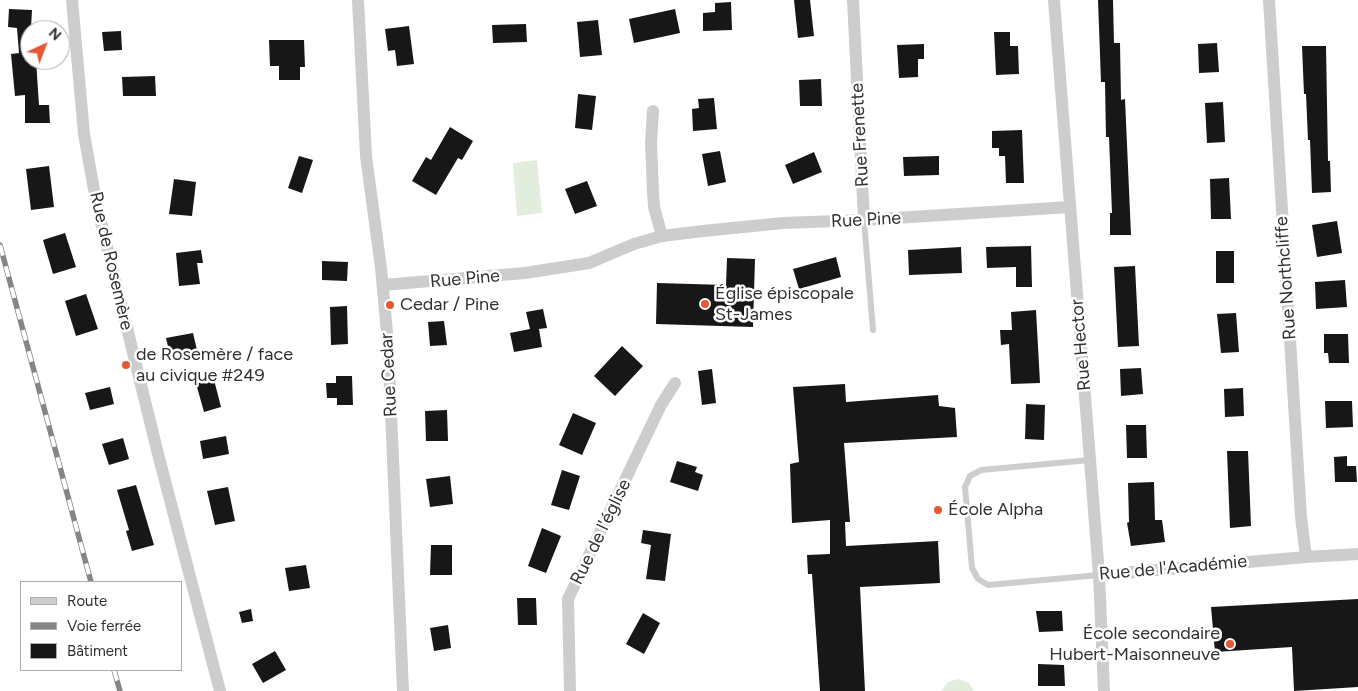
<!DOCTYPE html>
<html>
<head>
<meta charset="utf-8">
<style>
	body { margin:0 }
	#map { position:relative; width:1358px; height:691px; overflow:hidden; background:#fff; font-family:Figtree,sans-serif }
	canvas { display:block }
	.legend { position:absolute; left:20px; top:581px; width:162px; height:90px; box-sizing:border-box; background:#fff; border:1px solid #acacac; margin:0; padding:6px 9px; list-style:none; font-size:15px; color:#303030 }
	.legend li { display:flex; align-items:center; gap:10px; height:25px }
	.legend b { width:25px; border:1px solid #acacac }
	.north { position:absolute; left:20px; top:20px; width:50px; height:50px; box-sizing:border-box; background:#fff; border:1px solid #acacac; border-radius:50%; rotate:43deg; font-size:14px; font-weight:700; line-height:20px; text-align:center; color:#303030 }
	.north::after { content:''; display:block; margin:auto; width:18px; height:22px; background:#e55834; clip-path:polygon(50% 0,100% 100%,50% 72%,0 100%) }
</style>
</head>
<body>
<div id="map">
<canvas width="1358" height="691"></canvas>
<ul class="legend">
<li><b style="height:6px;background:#cdcdcd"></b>Route</li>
<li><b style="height:6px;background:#858585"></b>Voie ferrée</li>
<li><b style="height:14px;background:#171717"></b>Bâtiment</li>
</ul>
<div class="north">N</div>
</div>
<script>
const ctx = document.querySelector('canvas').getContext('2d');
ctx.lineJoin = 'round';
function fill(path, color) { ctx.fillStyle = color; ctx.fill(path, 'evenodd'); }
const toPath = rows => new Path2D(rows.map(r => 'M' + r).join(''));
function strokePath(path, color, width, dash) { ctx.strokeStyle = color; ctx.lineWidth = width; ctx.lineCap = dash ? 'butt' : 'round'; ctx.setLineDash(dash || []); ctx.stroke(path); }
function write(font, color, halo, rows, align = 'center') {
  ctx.font = font + ' Figtree,sans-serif'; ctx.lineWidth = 5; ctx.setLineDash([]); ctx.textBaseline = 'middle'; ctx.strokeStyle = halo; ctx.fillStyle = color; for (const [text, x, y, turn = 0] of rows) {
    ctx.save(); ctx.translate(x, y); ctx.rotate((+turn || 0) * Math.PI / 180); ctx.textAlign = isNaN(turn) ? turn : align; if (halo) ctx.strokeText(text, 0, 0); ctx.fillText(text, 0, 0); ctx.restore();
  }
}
fill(toPath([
	[537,160,542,213,517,216,513,163],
	[958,679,969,683,974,691,941,691,948,682]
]), '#e2edde');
fill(toPath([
	[794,0,810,0,814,36,798,38],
	[1098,0,1113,0,1114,43,1120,43,1121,100,1125,99,1131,235,1110,235,1110,213,1112,213,1109,137,1106,137,1105,82,1101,82],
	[731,2,732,30,703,31,703,13,715,12,715,3],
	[9,9,32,10,31,28,30,28,30,60,36,60,39,105,49,105,50,123,25,123,25,95,15,96,11,54,19,53,17,28,8,27],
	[675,9,680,33,634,43,629,19],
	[598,20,602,55,580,57,577,22],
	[526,24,527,42,493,43,492,25],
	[409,26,414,64,397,66,395,50,388,51,385,29],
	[121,31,122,50,104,51,102,32],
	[994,32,1010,32,1010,46,1018,46,1019,74,996,75],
	[269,40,304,40,305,67,300,67,300,80,279,80,279,66,270,66],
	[1217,43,1219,72,1199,73,1198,44],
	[924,44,924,59,918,59,918,77,899,78,897,45],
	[1302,46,1326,46,1328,161,1330,161,1331,192,1312,193,1310,140,1308,140,1306,94,1304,94],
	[155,76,156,96,123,96,122,77],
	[821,79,822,106,800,106,799,80],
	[578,94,596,96,592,130,575,128],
	[714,98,717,129,693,131,692,109,699,108,698,99],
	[1223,102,1225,142,1207,143,1205,103],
	[450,127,473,141,462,160,458,158,436,195,412,181,426,157,431,160],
	[1022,130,1024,183,1006,183,1005,156,999,156,999,148,992,148,992,131],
	[720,151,726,182,708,186,702,154],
	[814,152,822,172,793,184,785,165],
	[299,156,313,160,302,193,288,188],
	[939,156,939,175,904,176,903,157],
	[49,166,54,207,31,210,26,169],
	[1229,178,1231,219,1211,219,1210,179],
	[174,179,196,182,192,216,169,214],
	[587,181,597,206,575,214,565,189],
	[1337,221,1342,253,1317,257,1312,225],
	[65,233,76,267,53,274,43,240],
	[1031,246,1032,287,1016,287,1016,267,987,268,986,247],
	[961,247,962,273,909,275,908,250],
	[201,250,203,263,197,263,200,284,179,286,176,253],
	[1216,251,1234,251,1234,283,1216,283],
	[836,257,841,277,799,289,793,269],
	[727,258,755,259,753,327,656,324,657,283,726,285],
	[322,261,348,262,347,281,322,280],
	[1135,266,1139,346,1118,347,1114,267],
	[1345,280,1347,307,1316,309,1315,282],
	[86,294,98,329,76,336,65,301],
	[347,306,348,344,331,345,330,307],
	[543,309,547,328,539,329,542,347,514,352,510,333,530,329,526,312],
	[1036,310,1040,383,1011,384,1009,344,1001,345,1000,330,1012,330,1011,312],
	[1236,313,1239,352,1221,353,1217,314],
	[444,321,447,345,430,346,428,322],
	[193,333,197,350,170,355,166,338],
	[1324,334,1348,334,1349,363,1329,363,1328,353,1324,353],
	[622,346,643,366,615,396,594,376],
	[1141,368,1143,394,1121,396,1120,369],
	[712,369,716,403,702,405,698,371],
	[213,376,221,407,204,412,195,380],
	[336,376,352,376,353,405,337,405,337,398,327,398,326,383,336,383],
	[845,384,846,402,938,395,939,406,955,408,957,437,844,443,850,522,845,522,846,546,938,541,940,583,860,587,865,691,820,691,812,574,808,574,807,555,830,554,830,520,792,523,790,464,799,462,793,387],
	[110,387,114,404,90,410,85,393],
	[1243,388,1244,416,1225,417,1224,389],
	[1325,401,1352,401,1353,427,1326,428],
	[1026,404,1045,405,1044,440,1025,439],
	[447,410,448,441,426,441,425,411],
	[573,413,596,423,582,455,559,445],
	[1126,425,1146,425,1147,458,1127,458],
	[226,436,229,454,203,459,200,441],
	[123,438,129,459,109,465,102,444],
	[1227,451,1248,451,1251,526,1230,528],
	[1347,456,1347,466,1356,466,1357,482,1335,482,1334,457],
	[677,461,697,467,695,472,703,475,698,491,670,482],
	[562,470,580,476,569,510,551,505],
	[450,476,453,504,430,507,426,479],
	[1154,482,1155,520,1162,520,1165,542,1131,546,1127,523,1129,522,1128,483],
	[136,485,154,545,132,551,126,531,129,530,117,490],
	[228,487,235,521,215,525,207,491],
	[542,528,561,536,546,573,528,566],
	[643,530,671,534,665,581,646,579,651,545,641,543],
	[431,545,452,545,452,575,430,575],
	[306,565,310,588,289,591,285,568],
	[517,598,536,598,537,625,518,625],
	[1358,599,1358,687,1294,691,1292,647,1215,652,1211,607],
	[251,609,253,621,242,623,239,612],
	[1036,611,1062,611,1063,631,1039,632],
	[643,613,660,623,644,654,626,644],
	[448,625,451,648,434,651,430,628],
	[275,651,286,670,263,683,252,664],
	[1038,664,1064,665,1065,686,1038,686]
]), '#171717');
strokePath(toPath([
	[864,220,873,330],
	[1090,460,981,470,970,476,965,487,972,568,978,579,988,585,1099,575]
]), '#cdcdcd', 6);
strokePath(toPath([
	[72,0,84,134,97,206,158,454,220,691],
	[358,0,366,156,381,268,388,343,403,691],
	[853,0,864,220],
	[1054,0,1099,575,1104,691],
	[1269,0,1301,517,1306,557],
	[653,111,651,143,653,191,654,207,662,236],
	[383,285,525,273,589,263,634,244,662,236,703,231,783,223,864,220,1070,207],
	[1099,575,1306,557,1358,554],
	[570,691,568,599,661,405,675,383]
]), '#cdcdcd', 12);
const rail = toPath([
	[0,245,91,582],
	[114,670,120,691]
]);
strokePath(rail, '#858585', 5.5);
strokePath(rail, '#fff', 4, [11]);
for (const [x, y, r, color] of [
	[705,304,5,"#e55834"],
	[390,305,5,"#e55834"],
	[126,365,5,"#e55834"],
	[938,510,5,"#e55834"],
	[1230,644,5,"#e55834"]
]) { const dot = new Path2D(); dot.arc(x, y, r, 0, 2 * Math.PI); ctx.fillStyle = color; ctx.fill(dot); strokePath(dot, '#fff', 2); }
write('18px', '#303030', '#fff', [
	["Rue Frenette",860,135,-93],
	["Rue Pine",866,220,-3],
	["Rue de Rosemère",111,261,77],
	["Rue Northcliffe",1286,278,-94],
	["Rue Pine",465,279,-5],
	["Rue Hector",1081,345,-95],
	["Rue Cedar",389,375,-93],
	["Rue de l'église",601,532,-64],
	["Rue de l'Académie",1173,568,-5]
]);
write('18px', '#303030', '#fff', [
	["Église épiscopale",715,294],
	["St-James",715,315],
	["Cedar / Pine",400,305],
	["de Rosemère / face",136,355],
	["au civique #249",136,376],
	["École Alpha",948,510],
	["École secondaire",1220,634,"right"],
	["Hubert-Maisonneuve",1220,655,"right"]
], 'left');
</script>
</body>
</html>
